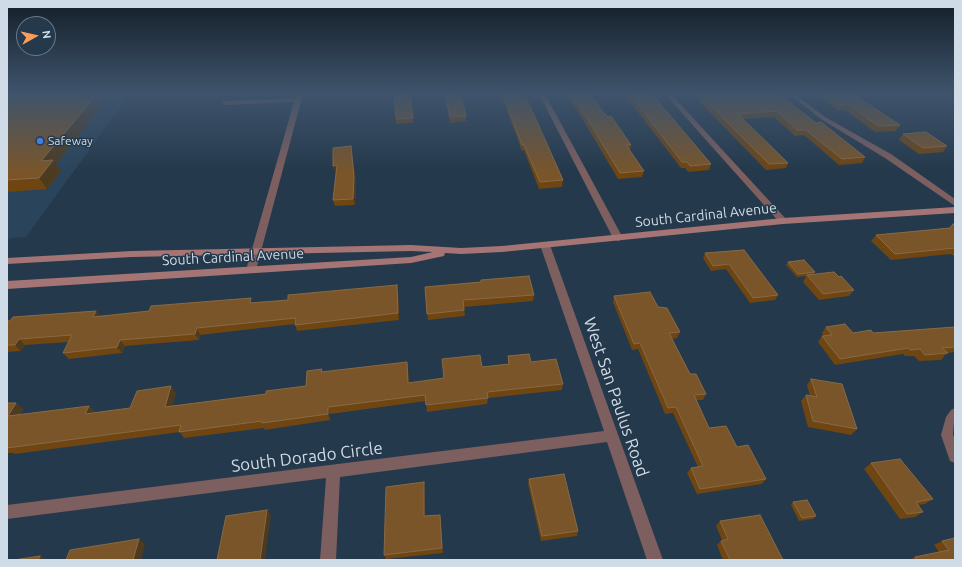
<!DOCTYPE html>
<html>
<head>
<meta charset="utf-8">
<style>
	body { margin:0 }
	#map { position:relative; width:962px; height:567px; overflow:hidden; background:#24394b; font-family:Ubuntu,sans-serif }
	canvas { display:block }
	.frame { position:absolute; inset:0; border:8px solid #cfdbe6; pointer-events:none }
	.north { position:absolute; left:16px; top:16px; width:40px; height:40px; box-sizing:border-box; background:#24394b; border:1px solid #687a89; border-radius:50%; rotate:82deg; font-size:11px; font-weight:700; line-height:16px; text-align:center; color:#cfdbe6 }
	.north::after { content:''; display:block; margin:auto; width:14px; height:18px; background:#fd9c56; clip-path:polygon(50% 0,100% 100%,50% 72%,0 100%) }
</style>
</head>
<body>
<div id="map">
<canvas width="962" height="567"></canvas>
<div class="frame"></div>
<div class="north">N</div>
</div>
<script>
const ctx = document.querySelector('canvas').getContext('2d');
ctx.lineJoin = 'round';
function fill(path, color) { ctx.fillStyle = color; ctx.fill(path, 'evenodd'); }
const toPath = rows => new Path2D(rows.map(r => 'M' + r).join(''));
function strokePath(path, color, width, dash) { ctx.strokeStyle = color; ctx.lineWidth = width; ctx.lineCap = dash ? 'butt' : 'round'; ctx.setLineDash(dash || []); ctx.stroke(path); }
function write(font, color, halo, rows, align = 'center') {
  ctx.font = font + ' Ubuntu,sans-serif'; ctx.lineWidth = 3; ctx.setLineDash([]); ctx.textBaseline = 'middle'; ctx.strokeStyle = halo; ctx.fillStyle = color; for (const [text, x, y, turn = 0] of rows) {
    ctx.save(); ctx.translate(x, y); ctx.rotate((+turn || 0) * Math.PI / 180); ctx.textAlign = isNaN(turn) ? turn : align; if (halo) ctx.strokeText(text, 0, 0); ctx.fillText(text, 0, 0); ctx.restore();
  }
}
fill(toPath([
	[7,94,130,94,26,237,7,239]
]), '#29445b');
fill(toPath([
	[297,94,303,94,256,270,251,273,246,270,294,102,225,105,222,103,225,101,296,98,297,94],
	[539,94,545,94,623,238,621,240,618,241,613,238,539,94],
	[665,94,671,94,786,219,787,221,786,223,780,223,665,94],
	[789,94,795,94,825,117,891,154,955,199,955,206,885,158,821,119,789,94],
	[545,242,550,245,663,560,647,560,607,442,340,477,336,560,320,560,326,478,7,519,7,505,604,431,540,245,545,242],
	[955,408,953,435,955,439,955,463,950,461,941,435,946,417,951,410,955,408]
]), '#7e5f5f');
fill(toPath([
	[955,207,955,213,783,224,502,252,461,254,445,253,444,256,411,263,7,289,7,281,411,257,433,252,411,251,132,257,7,264,7,258,132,251,411,245,461,248,502,246,783,218,955,207]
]), '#a57575');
fill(toPath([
	[7,94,94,98,99,108,56,164,61,171,47,189,7,192],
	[410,94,413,123,396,124,396,119],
	[445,94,461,94,466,116,466,121,450,123],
	[501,94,524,94,563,180,562,187,539,189,524,150,522,151],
	[566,94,590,94,603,112,631,145,630,150,644,171,642,177,618,179,576,108,575,108],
	[624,94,652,94,711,164,709,170,688,172,685,168,681,168],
	[692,94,779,94,816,123,865,157,862,163,839,165,804,135,795,136,774,117,743,119,788,163,786,168,766,170],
	[816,94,853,94,900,125,896,131,875,132,845,110,837,110],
	[903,134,947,146,943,152,919,154,899,140],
	[352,152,356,183,355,205,335,206,333,200,336,171,335,172,333,166],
	[955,225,955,257,951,254,891,260,871,241,876,235,950,228],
	[744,250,778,295,775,300,750,303,726,269,711,271,703,258,705,253],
	[788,262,815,272,813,275,839,277,854,290,849,296,819,300,803,282,806,276,797,277,786,265],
	[481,280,534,295,533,301,464,307,465,316,428,320,425,287,481,282],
	[398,291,399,320,297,331,295,324,200,335,199,340,125,346,122,353,69,359,63,353,69,342,25,345,21,351,7,352,7,321,96,311,100,316],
	[614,296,658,307,680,332,677,338,672,339,690,374,706,394,703,400,696,400,709,428,737,447,766,479,762,484,697,494,687,473,691,468,698,467,673,413,665,414,638,349,632,350,613,302],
	[955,326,955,352,947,353,941,360,919,361,914,356,905,356,903,354,835,365,818,342,822,336,824,336,822,333,826,327,853,333,873,333,954,327],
	[508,356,531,362,563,384,562,390,488,398,487,404,427,412,426,401,330,414,330,420,265,430,264,428,184,438,180,432,15,454,14,453,7,453,7,403,16,403,23,409,20,415,89,406,95,412,94,413,130,408,176,393,172,406,266,394,306,386,323,372,407,362,409,383,444,379,482,367,508,364],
	[811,379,857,429,851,435,808,427,801,401,806,395,810,396,807,385],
	[871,463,933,499,925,504,918,505,923,512,915,517,900,519,864,469],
	[529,479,578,531,577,536,541,541,528,484],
	[424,482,424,488,425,516,440,515,443,553,386,559,384,555],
	[793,502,816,516,813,519,799,521,791,505],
	[720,521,783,560,723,560,717,545,722,540,716,526],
	[955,538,955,560,910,560,915,557,939,552,934,545,942,541]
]), '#6f4512');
fill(toPath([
	[79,94,94,94,80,110,74,99],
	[94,98,99,108,56,164,61,171,47,189,39,178,41,161],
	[351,146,356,183,355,205,353,199],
	[337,165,338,171,335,172,333,166],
	[397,285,398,291,399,320,398,313],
	[96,311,101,317,93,317],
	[197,328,200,335,199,340,195,334],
	[19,339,25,345,21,351,15,345],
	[120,340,125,346,122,353,117,347],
	[407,362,408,368,410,389,408,383],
	[171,386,176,393,170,413,165,407],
	[16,403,23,409,15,422,8,416],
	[89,406,95,412,91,421,85,414],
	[328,407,330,414,330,420,328,414],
	[424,482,424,488,425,521,424,516],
	[267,510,271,515,265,560,260,560],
	[139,539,145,544,141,560,133,560],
	[40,556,46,560,38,560]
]), '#4d3a1f');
const building = toPath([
	[7,94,79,94,74,99,94,98,41,161,53,160,39,178,7,180,7,94],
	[394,94,410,94,413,118,396,119,394,94],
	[445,94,461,94,466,116,450,117,445,94],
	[503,94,524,94,535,117,563,180,540,182,524,145,522,145,503,94],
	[570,94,590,94,603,112,608,117,611,116,631,145,626,145,644,171,620,173,577,102,575,102,570,94],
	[630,94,652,94,711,164,690,166,687,162,682,162,630,94],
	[699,94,779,94,816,123,821,122,865,157,842,159,806,130,797,130,777,111,738,114,788,163,769,164,699,94],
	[825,94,853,94,900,125,878,126,848,104,840,105,825,94],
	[926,132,947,146,923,148,903,134,926,132],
	[351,146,354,177,353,199,333,200,337,165,333,166,333,148,351,146],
	[953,224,955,225,955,248,895,254,876,235,950,228,953,224],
	[744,250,778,295,753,298,729,264,713,266,705,253,744,250],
	[804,260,815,272,798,274,788,262,804,260],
	[834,272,839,277,841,276,854,290,823,294,807,275,834,272],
	[529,276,534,295,463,300,464,310,427,314,425,287,481,282,481,280,529,276],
	[397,285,398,313,295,325,296,318,197,328,195,334,120,340,117,347,63,353,72,335,19,339,15,345,7,345,7,321,10,321,13,317,96,311,93,317,149,311,151,306,251,298,250,303,288,300,288,295,397,285],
	[650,292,658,307,667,308,680,332,669,333,690,374,696,374,706,394,694,395,709,428,726,426,737,447,748,445,766,479,700,489,691,468,703,466,676,407,668,408,640,343,634,344,614,296,650,292],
	[845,324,853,333,871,330,873,333,955,327,955,347,942,348,948,353,925,355,920,349,910,350,908,348,840,359,822,336,832,335,826,327,845,324],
	[529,354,531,362,556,359,563,384,487,392,488,398,426,405,425,395,328,407,328,414,262,423,262,421,179,432,181,425,7,448,8,446,7,447,7,403,16,403,8,416,89,406,85,414,130,408,137,391,171,386,165,407,266,394,266,391,306,386,307,371,322,369,321,372,407,362,408,383,444,378,442,359,480,355,482,367,509,364,508,356,529,354],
	[811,379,842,384,857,429,813,421,806,395,817,397,811,379],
	[900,459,933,499,916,502,923,512,907,514,871,463,900,459],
	[564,474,578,531,542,536,529,479,564,474],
	[424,482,424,516,440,515,442,548,384,555,386,487,424,482],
	[807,500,816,516,802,518,793,502,807,500],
	[267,510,260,560,217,560,226,516,267,510],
	[760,515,783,560,730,560,721,541,728,539,720,521,760,515],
	[955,538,955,560,917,560,915,557,949,550,942,541,955,538],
	[139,539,133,560,66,560,70,550,139,539],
	[40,556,38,560,14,560,40,556]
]);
fill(building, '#7a5529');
strokePath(building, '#876a46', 1);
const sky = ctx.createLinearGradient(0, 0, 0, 173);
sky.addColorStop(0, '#141f29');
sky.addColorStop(0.54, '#3f546c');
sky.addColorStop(1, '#3f546c00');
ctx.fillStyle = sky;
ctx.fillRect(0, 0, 962, 173);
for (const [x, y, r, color] of [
	[40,141,4,"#3f7fe0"]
]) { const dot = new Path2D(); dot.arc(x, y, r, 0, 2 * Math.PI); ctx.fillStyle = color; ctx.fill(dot); strokePath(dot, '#24394b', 1.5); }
write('12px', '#cfdbe6', '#24394b', [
	["Safeway",48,141]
], 'left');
write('14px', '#cfdbe6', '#24394b', [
	["South Cardinal Avenue",706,215,-6],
	["South Cardinal Avenue",233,257,-3]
]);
write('17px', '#cfdbe6', '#24394b', [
	["West San Paulus Road",616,397,71],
	["South Dorado Circle",307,457,-7]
]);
</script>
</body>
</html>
